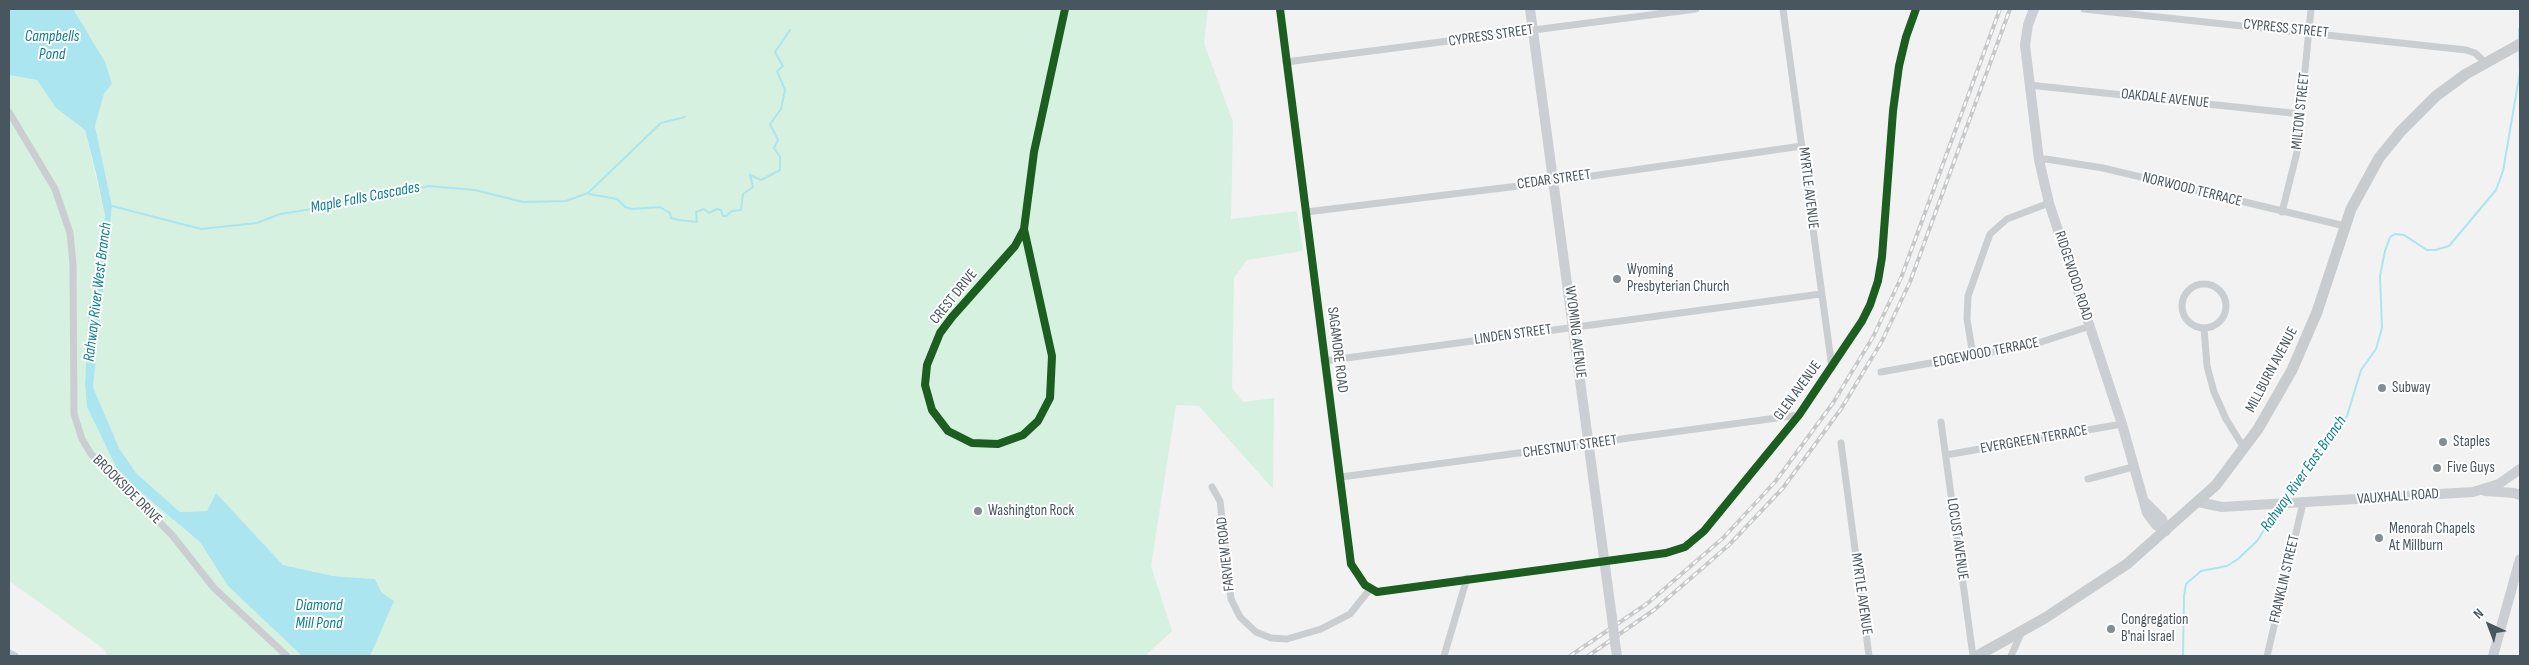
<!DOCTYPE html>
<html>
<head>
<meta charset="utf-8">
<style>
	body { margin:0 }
	#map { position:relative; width:2529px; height:665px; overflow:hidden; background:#f2f2f2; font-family:"Sofia Sans Condensed",sans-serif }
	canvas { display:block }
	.frame { position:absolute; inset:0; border:10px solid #48565f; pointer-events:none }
	.north { position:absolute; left:2464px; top:600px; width:50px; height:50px; -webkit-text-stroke:4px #fff; paint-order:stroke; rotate:317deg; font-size:14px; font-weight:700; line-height:20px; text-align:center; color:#48565f }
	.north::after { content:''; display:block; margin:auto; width:18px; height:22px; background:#48565f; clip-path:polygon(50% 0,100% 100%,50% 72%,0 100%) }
</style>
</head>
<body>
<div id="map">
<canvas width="2529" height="665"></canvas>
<div class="frame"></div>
<div class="north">N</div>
</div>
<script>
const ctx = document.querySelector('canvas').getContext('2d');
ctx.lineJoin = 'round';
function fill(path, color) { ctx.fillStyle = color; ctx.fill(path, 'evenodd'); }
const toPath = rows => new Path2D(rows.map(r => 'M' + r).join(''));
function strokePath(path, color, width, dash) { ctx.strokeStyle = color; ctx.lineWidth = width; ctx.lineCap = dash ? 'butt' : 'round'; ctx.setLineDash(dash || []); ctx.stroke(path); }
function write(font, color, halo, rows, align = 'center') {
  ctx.font = font + ' "Sofia Sans Condensed",sans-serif'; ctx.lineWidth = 4; ctx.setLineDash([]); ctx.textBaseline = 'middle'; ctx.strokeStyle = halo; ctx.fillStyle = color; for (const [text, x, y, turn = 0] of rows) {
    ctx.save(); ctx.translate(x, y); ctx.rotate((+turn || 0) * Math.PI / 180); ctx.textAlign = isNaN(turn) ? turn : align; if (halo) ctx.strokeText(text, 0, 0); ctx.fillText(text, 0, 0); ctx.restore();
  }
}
fill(toPath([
	[71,9,1208,9,1204,43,1233,122,1231,219,1297,211,1303,251,1247,260,1234,278,1232,388,1243,402,1274,398,1273,489,1199,406,1176,405,1151,566,1172,631,1145,656,370,656,373,647,382,593,375,579,333,576,283,565,216,493,207,511,180,512,136,473,119,448,93,387,112,206,95,126,104,94,112,84],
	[9,75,37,80,56,108,85,130,105,216,88,318,85,384,87,407,120,475,200,542,228,586,302,656,107,656,105,650,11,582,9,574]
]), '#d6f1df');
fill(toPath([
	[9,9,73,9,105,62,112,84,104,94,95,126,112,206,93,387,119,448,136,473,180,512,207,511,216,493,283,565,333,576,375,579,382,593,394,601,370,656,302,656,228,586,200,542,120,475,87,407,85,384,88,318,105,216,96,173,85,130,56,108,37,80,9,75]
]), '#abe5ef');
strokePath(toPath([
	[2519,29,2519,40],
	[589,194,617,199,625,207,632,209,660,207,670,213,671,218,679,220,697,222,696,212,704,209,709,213,717,209,721,210,723,216,726,216,732,211,741,210,743,194,753,187,750,175,761,180,780,170,780,157,774,148,778,140,770,124,781,109,785,90,777,71,783,66,775,52,790,30],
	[112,206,201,229,257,223,280,214,331,206,355,199,405,192,428,186,475,190,523,202,566,201,588,193,661,123,685,117],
	[2283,500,2296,480,2347,416,2361,370,2376,349,2382,328,2380,276,2385,251,2390,237,2395,234,2404,235,2427,250,2435,250,2449,246,2496,190,2503,171,2520,72,2519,49],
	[2183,656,2184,596,2186,584,2201,571,2227,566,2238,559,2257,541,2278,508]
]), '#abe5ef', 2);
strokePath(toPath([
	[1280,9,1351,564,1365,585,1377,592,1666,553,1685,547,1704,531,1799,415,1862,321,1870,305,1878,281,1882,257,1893,111,1899,66,1906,37,1916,9],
	[1783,9,1832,368],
	[2084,9,2466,50,2475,53,2485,62],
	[1286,62,1696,9],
	[2029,85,2301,114],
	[9,112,55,189,70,233,73,264,74,414,82,439,91,454,172,535,214,588,287,656],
	[2039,160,2046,159,2103,168,2345,226],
	[1306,212,1543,183,1802,146],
	[2282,212,2297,152,2311,9],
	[1024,229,1015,246,952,317,940,333,927,365,925,385,932,410,948,431,972,443,998,444,1023,435,1038,421,1050,398,1052,356,1024,229,1034,152,1065,9],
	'2182 306a22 22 0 1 1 44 0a22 22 0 1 1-44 0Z',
	[2204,328,2207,366,2214,392,2226,419,2244,448],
	[1973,356,1967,319,1968,296,1990,234,2007,219,2049,203],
	[1324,361,1821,294],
	[1881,372,2035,344,2090,326],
	[1941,422,1973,656],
	[1841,443,1869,656],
	[1946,455,2122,424],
	[1341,477,1799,415],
	[2088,479,2133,467],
	[1212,487,1220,501,1231,599,1240,617,1256,632,1271,638,1287,639,1321,629,1350,614,1370,589],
	[9,653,15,656],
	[1444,656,1467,578],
	[2011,656,2022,631],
	[2267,656,2303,503]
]), '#cbced0', 7);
strokePath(toPath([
	[1530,9,1612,618],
	[2034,9,2028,25,2025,45,2039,160,2049,203,2122,424,2147,513,2156,525,2166,531],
	[2485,491,2514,493,2520,495],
	[2145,502,2162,519,2166,531],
	[2198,502,2222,507,2473,492,2499,484,2520,469],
	[1615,643,1617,656],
	[2493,656,2520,559]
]), '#cbced2', 10);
strokePath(toPath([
	[1977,656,2045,618,2127,564,2216,485,2258,429,2292,370,2317,312,2351,209,2379,158,2401,131,2436,96,2466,74,2520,44]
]), '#c8ccce', 11);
const rail = toPath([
	[1570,656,1648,603,1723,538,1775,482,1833,403,1873,337,1901,278,2000,9],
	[1588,656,1654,610,1729,545,1783,488,1841,409,1882,341,1910,282,2010,9]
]);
strokePath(rail, '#c7c8ca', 4);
strokePath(rail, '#fff', 2, [5.5]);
strokePath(toPath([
	[1612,618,1615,643]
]), '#cbced2', 10);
strokePath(toPath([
	[1280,9,1351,564,1365,585,1377,592,1666,553,1685,547,1704,531,1799,415,1862,321,1870,305,1878,281,1882,257,1893,111,1899,66,1906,37,1916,9],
	[1024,229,1015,246,952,317,940,333,927,365,925,385,932,410,948,431,972,443,998,444,1023,435,1038,421,1050,398,1052,356,1024,229,1034,152,1065,9]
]), '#1b5e20', 8);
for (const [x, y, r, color] of [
	[1617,279,5,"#848d92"],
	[2382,388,5,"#848d92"],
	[2443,442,5,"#848d92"],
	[2437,468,5,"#848d92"],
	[978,511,5,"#848d92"],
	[2379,538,5,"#848d92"],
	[2111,629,5,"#848d92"]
]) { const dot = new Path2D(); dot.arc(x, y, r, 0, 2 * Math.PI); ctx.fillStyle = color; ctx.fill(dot); strokePath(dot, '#fff', 2); }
write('15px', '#48565f', '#fff', [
	["CYPRESS STREET",2286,29,6],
	["CYPRESS STREET",1491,36,-8],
	["OAKDALE AVENUE",2165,99,6],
	["MILTON STREET",2301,111,-84],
	["CEDAR STREET",1554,180,-8],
	["MYRTLE AVENUE",1808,188,83],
	["NORWOOD TERRACE",2192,190,14],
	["RIDGEWOOD ROAD",2073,276,72],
	["CREST DRIVE",954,297,-51],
	["WYOMING AVENUE",1575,332,83],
	["LINDEN STREET",1513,335,-8],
	["SAGAMORE ROAD",1337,350,83],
	["EDGEWOOD TERRACE",1986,353,-11],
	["MILLBURN AVENUE",2272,370,-62],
	["GLEN AVENUE",1798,391,-54],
	["EVERGREEN TERRACE",2034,440,-10],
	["CHESTNUT STREET",1570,447,-8],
	["BROOKSIDE DRIVE",127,490,45],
	["VAUXHALL ROAD",2398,497,-4],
	["LOCUST AVENUE",1957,539,82],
	["FARVIEW ROAD",1226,554,-96],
	["FRANKLIN STREET",2285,579,-77],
	["MYRTLE AVENUE",1861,594,82]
]);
write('15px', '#48565f', '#fff', [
	["Wyoming",1627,270],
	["Presbyterian Church",1627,287],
	["Subway",2392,388],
	["Staples",2453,442],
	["Five Guys",2447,468],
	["Washington Rock",988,511],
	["Menorah Chapels",2389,529],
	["At Millburn",2389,546],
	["Congregation",2121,620],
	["B'nai Israel",2121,637]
], 'left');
write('italic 16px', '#0b7e8f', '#fff', [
	["Campbells",52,37],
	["Pond",52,55],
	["Maple Falls Cascades",365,198,-11],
	["Rahway River West Branch",98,292,-83],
	["Rahway River East Branch",2304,474,-55],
	["Diamond",319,606],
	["Mill Pond",319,624]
]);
</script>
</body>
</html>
